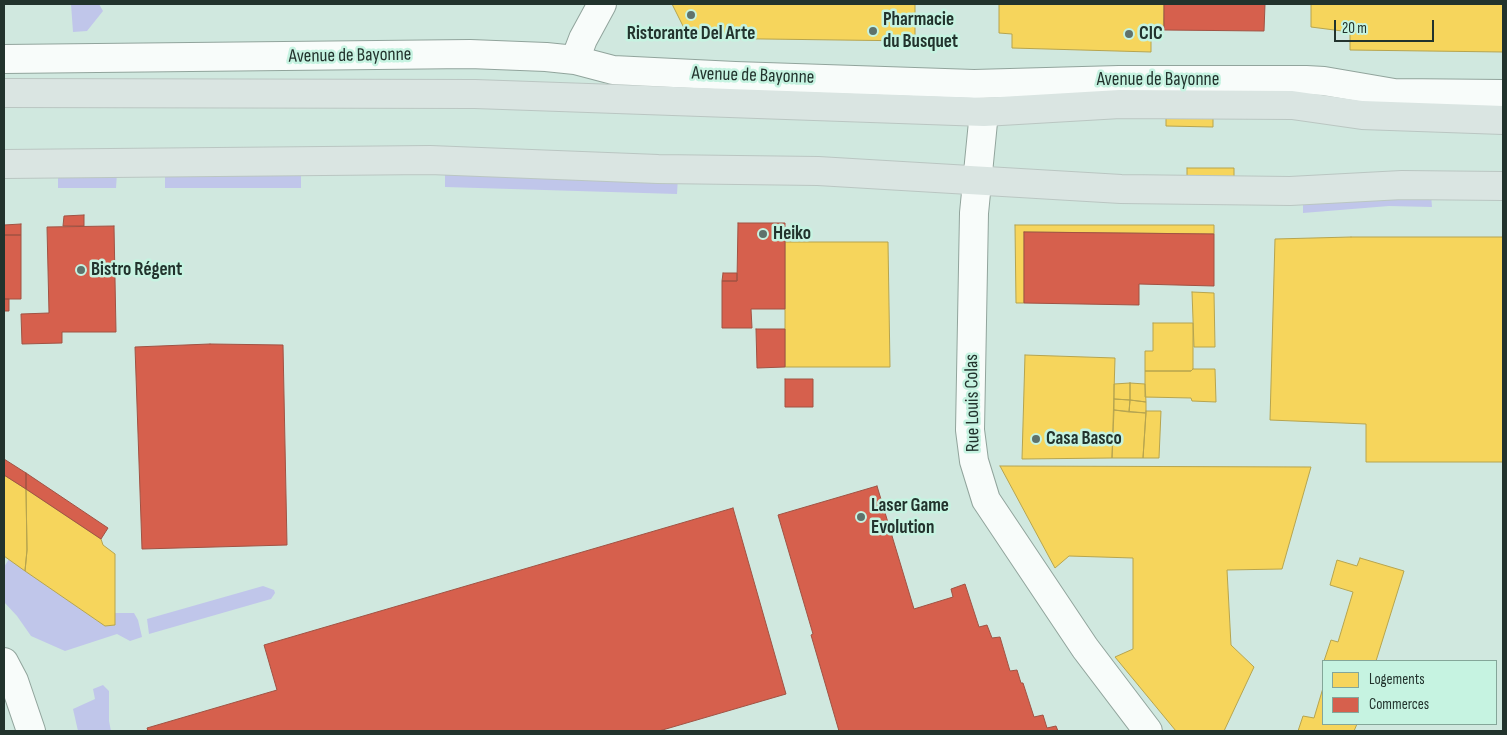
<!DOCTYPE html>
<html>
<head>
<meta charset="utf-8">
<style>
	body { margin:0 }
	#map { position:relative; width:1507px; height:735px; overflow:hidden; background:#d0e8df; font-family:"Sofia Sans Condensed",sans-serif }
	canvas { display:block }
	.frame { position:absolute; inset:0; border:5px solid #22332d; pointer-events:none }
	.legend { position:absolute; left:1322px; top:660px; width:175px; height:65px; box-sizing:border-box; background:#c6f3e1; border:1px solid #84a699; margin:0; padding:6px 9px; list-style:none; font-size:15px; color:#22332d }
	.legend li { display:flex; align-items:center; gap:10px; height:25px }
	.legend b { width:25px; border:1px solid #84a699 }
	.scale { position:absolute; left:1334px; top:20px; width:100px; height:22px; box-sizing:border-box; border:2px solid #22332d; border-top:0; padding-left:6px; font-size:15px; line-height:18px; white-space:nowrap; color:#22332d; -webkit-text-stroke:4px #c6f3e1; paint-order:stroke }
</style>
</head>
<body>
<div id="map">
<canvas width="1507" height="735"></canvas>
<div class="frame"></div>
<ul class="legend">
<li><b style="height:14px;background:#f6d55c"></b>Logements</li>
<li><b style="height:14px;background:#d6604d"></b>Commerces</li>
</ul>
<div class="scale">20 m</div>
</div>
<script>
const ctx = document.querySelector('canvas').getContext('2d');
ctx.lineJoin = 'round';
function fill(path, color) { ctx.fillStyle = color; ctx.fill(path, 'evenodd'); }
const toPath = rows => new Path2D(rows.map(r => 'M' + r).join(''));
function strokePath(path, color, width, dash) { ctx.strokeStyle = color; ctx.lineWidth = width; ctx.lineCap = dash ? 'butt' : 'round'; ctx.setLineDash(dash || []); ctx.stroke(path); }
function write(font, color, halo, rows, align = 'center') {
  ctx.font = font + ' "Sofia Sans Condensed",sans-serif'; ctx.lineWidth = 5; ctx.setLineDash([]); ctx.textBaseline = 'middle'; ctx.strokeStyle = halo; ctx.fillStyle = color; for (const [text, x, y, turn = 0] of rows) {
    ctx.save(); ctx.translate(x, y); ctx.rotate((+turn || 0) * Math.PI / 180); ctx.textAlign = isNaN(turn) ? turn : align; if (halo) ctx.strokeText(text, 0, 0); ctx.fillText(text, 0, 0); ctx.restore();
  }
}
fill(toPath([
	[71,4,99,4,103,11,87,31,73,32],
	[445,170,678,177,677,194,445,187],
	[165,172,301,172,301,188,165,188],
	[58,173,117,173,116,188,58,188],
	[1431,195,1432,207,1389,206,1303,213,1303,203],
	[9,559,105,626,115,625,115,613,134,613,138,620,142,637,130,641,117,634,65,651,31,636,17,616,4,602,4,567],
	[263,586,274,590,275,593,271,599,149,634,147,619],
	[103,685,109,691,109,721,111,731,78,731,73,709,95,699,93,689]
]), '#c0c6ea');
const homes = toPath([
	[672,4,915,4,915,41,689,38,672,4],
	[999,4,1164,4,1163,38,1151,37,1151,52,1012,48,1012,34,999,33,999,4],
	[1311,4,1503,4,1503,52,1350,50,1350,32,1311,27,1311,4],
	[1166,118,1213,118,1213,127,1166,126,1166,118],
	[1187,168,1234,168,1234,178,1187,177,1187,168],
	[1015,225,1214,225,1214,234,1024,232,1024,303,1016,303,1015,225],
	[1351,237,1503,237,1503,462,1366,462,1366,424,1270,420,1275,239,1351,237],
	[785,242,888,242,890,367,785,367,785,242],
	[1192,292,1214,293,1215,347,1194,347,1192,292],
	[1153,323,1193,323,1193,369,1191,371,1145,371,1145,351,1153,351,1153,323],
	[1025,355,1115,358,1112,458,1022,459,1025,355],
	[1193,369,1215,369,1216,402,1192,401,1191,398,1145,397,1145,371,1191,371,1193,369],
	[1130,383,1130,400,1114,399,1114,384,1130,383],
	[1130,383,1145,384,1146,402,1130,400,1130,383],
	[1114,399,1130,400,1129,412,1114,410,1114,399],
	[1130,400,1146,402,1146,413,1129,412,1130,400],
	[1114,410,1146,413,1143,458,1112,458,1114,410],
	[1146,411,1161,411,1159,458,1143,458,1146,411],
	[1000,466,1311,467,1282,569,1227,570,1231,645,1254,667,1224,731,1176,731,1115,657,1133,649,1133,558,1069,556,1055,568,1000,466],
	[4,475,26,489,27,550,25,571,4,556,4,475],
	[26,489,101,539,103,545,115,554,115,625,105,626,25,571,27,550,26,489],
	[1360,558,1404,571,1376,661,1324,661,1331,640,1338,642,1353,592,1330,585,1337,560,1357,566,1360,558],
	[1323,688,1323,724,1357,724,1354,731,1298,731,1303,716,1314,718,1323,688]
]);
fill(homes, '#f6d55c');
strokePath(homes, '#b6a44e', 1);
const shops = toPath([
	[1164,4,1265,4,1264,31,1164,30,1164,4],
	[84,215,84,226,63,226,64,216,84,215],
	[738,223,785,223,785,309,751,309,752,328,722,328,722,281,737,281,738,223],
	[21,224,21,235,4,235,4,225,21,224],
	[114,226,116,332,62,332,62,343,22,344,21,314,49,313,47,227,114,226],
	[1024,232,1214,234,1214,286,1139,284,1139,305,1024,303,1024,232],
	[4,235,21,235,21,299,4,299,4,235],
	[723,273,737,273,737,281,722,281,723,273],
	[4,299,9,299,9,311,4,311,4,299],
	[756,329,785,329,785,367,757,368,756,329],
	[210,344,283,345,287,545,142,549,135,347,210,344],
	[785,379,813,379,813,407,785,407,785,379],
	[4,459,26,473,26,489,4,475,4,459],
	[26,473,108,528,101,539,26,489,26,473],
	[877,486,914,609,953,597,951,589,965,584,979,627,987,625,992,638,1000,637,1010,671,1017,670,1021,683,1023,683,1034,717,1043,715,1047,728,1056,726,1058,731,839,731,811,635,813,634,778,515,877,486],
	[733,508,786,694,659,731,148,731,147,728,277,690,264,645,733,508]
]);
fill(shops, '#d6604d');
strokePath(shops, '#a05243', 1);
const minor = toPath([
	[4,59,470,54,546,57,575,60,613,70,735,76,974,84,1119,80,1306,80,1324,81,1394,93,1503,94],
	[575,60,583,39,602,4],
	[984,112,974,213,970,430,974,461,986,500,1085,648,1148,731]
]);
const tertiary = toPath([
	[4,662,14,681,31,731]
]);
const primary = toPath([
	[4,93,475,94,984,112,1120,104,1292,105,1362,115,1503,120],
	[4,164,430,160,658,169,818,171,1121,189,1290,191,1402,185,1503,186]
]);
strokePath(minor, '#91a49c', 30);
strokePath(tertiary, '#91a49c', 30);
strokePath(primary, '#bac6c2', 30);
strokePath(minor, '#f8fcfa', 28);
strokePath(tertiary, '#f8fcfa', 28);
strokePath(primary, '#dae5e2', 28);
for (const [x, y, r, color] of [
	[691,15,5,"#5f726b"],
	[873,31,5,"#5f726b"],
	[1129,34,5,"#5f726b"],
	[763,234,5,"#5f726b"],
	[81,270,5,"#5f726b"],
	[1036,439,5,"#5f726b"],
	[861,517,5,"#5f726b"]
]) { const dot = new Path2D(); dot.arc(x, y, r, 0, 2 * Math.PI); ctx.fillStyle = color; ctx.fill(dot); strokePath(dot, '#c6f3e1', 2); }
write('bold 19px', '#22332d', '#c6f3e1', [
	["Pharmacie",883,20],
	["du Busquet",883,42],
	["Ristorante Del Arte",691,34,"center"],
	["CIC",1139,34],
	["Heiko",773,234],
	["Bistro Régent",91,270],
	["Casa Basco",1046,439],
	["Laser Game",871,506],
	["Evolution",871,528]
], 'left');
write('19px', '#22332d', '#c6f3e1', [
	["Avenue de Bayonne",350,56,-1],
	["Avenue de Bayonne",753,76,2],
	["Avenue de Bayonne",1158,80],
	["Rue Louis Colas",973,403,-91]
]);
</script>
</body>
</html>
